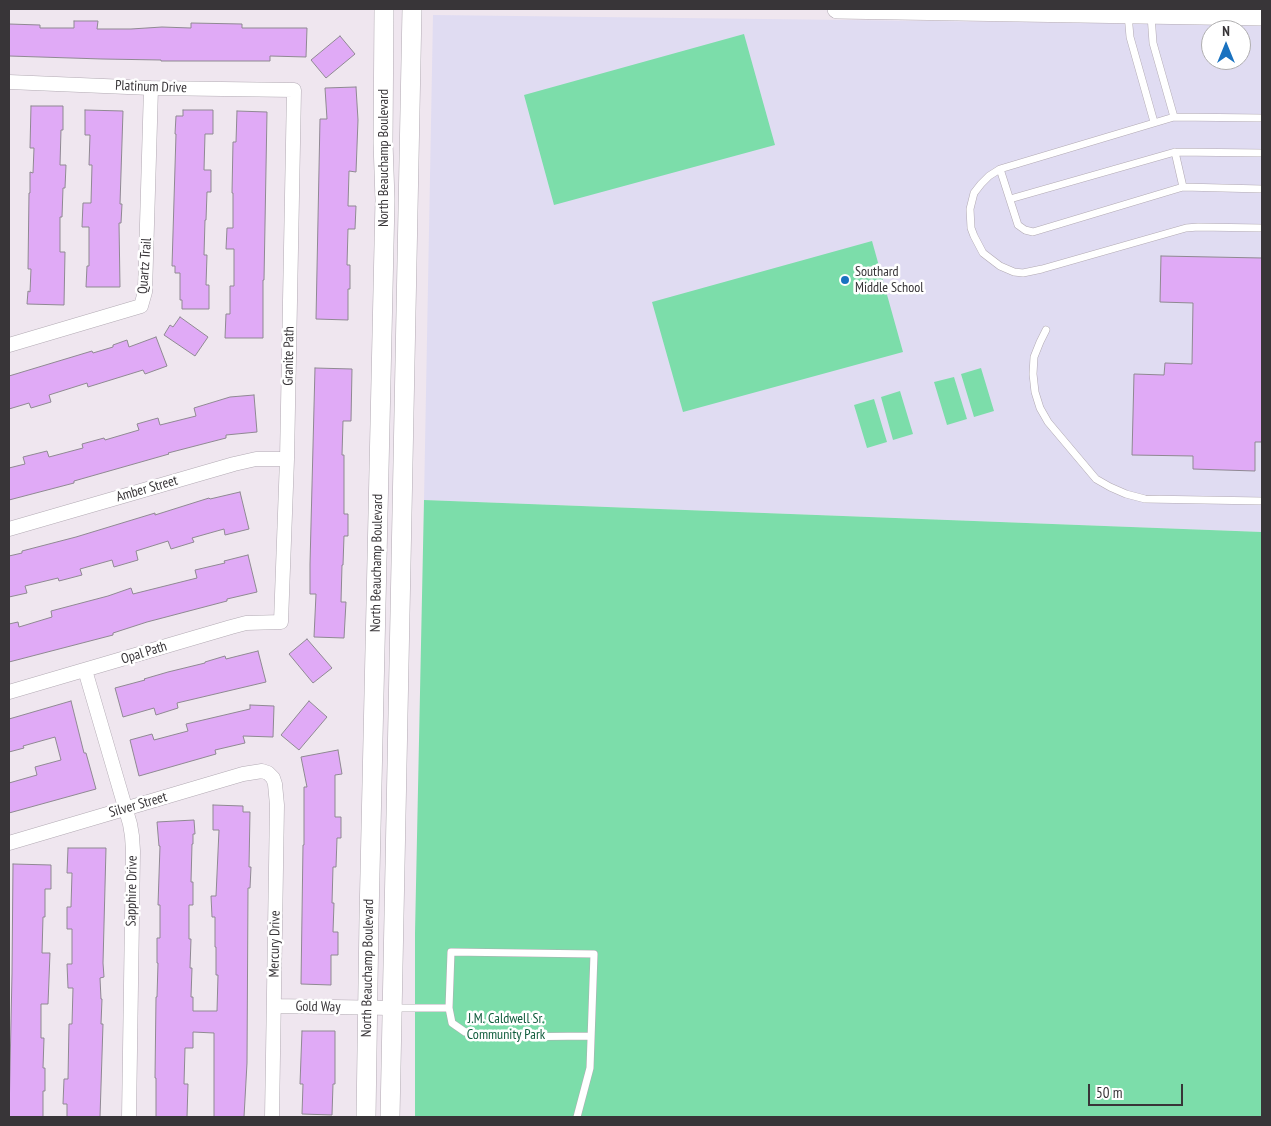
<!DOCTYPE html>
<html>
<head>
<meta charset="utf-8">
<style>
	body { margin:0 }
	#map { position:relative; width:1271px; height:1126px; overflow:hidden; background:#efe6ef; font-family:"PT Sans Narrow",sans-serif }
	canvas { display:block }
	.frame { position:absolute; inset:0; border:10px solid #383538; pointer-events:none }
	.north { position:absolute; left:1201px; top:20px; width:50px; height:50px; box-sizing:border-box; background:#fff; border:1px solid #afaeaf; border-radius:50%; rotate:0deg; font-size:14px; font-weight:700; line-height:20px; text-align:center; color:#383538 }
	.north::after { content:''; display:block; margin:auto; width:18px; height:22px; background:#1a72c0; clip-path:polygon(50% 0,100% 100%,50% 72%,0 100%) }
	.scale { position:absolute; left:1088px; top:1084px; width:95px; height:22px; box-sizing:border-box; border:2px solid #383538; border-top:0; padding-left:6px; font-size:15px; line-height:18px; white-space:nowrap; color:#383538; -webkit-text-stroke:4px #fff; paint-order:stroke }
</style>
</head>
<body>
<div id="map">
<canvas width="1271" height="1126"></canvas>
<div class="frame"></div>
<div class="north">N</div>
<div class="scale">50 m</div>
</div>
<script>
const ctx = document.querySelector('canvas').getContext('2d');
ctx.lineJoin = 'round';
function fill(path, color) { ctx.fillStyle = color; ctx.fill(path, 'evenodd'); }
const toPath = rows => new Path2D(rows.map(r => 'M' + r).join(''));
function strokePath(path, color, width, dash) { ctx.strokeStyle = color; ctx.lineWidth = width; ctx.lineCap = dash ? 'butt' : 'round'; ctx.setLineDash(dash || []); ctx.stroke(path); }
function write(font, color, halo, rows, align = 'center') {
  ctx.font = font + ' "PT Sans Narrow",sans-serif'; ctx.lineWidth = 5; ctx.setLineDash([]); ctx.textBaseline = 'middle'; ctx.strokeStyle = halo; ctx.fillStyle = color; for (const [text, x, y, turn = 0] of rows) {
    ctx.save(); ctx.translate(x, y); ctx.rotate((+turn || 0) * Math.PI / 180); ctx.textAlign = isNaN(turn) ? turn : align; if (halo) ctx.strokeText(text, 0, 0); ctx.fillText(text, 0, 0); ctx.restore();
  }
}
fill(toPath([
	[433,15,1262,25,1262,532,424,500],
	[1211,30,1241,30,1241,60,1211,60]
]), '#e0dcf2');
fill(toPath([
	[744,34,775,145,554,205,524,95],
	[872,241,903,352,683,412,652,302],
	[981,368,994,411,974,417,961,374],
	[954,377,967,419,947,425,934,382],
	[900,391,913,434,893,440,881,397],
	[874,399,887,442,867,448,854,405],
	[424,500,1262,532,1262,1117,415,1117,415,933]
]), '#7cddaa');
const building = toPath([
	[74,21,98,21,97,29,131,29,162,27,191,28,191,23,242,24,242,28,307,28,306,57,270,56,270,61,161,61,161,60,102,59,9,56,9,24,40,25,40,28,74,28,74,21],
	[340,36,355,54,326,78,311,60,340,36],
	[356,87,358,120,356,172,349,171,348,206,356,206,355,229,348,229,347,265,350,265,350,289,348,289,348,320,316,319,320,119,327,119,325,88,356,87],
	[31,106,63,106,63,130,61,130,60,165,66,165,65,188,63,188,62,217,60,217,60,252,65,252,64,305,27,304,28,291,30,292,31,269,28,269,29,193,30,193,30,172,33,173,34,148,30,148,31,106],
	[85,110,123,111,120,204,122,204,121,223,119,223,120,287,86,287,87,266,89,266,89,227,82,227,83,203,91,203,92,165,89,165,90,135,85,135,85,110],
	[183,110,213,110,213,134,205,134,204,170,211,170,211,192,207,192,206,220,205,220,204,255,207,255,206,285,209,285,209,309,182,309,182,300,180,300,180,273,175,273,175,266,172,266,176,134,175,134,176,116,183,116,183,110],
	[237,111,267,112,264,280,263,280,263,338,225,338,226,314,230,314,230,286,234,286,234,249,226,249,227,228,233,228,233,193,232,193,233,142,236,142,237,111],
	[1161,256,1262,258,1262,442,1255,442,1255,471,1193,469,1193,456,1132,455,1134,374,1164,375,1165,363,1192,364,1193,303,1160,302,1161,256],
	[180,317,208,337,195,356,164,335,170,325,173,327,180,317],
	[156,337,167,366,145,374,143,370,88,387,87,383,49,395,51,402,31,408,29,403,9,409,9,376,92,351,93,353,113,347,113,345,127,340,129,347,156,337],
	[315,368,352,369,351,421,343,421,342,455,344,455,344,514,348,514,348,536,344,536,343,565,342,565,341,602,346,602,344,638,314,637,316,594,310,594,310,564,315,368],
	[254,395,257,432,226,435,226,438,168,453,169,454,74,481,74,483,9,500,9,468,25,464,23,457,47,451,49,457,83,448,82,444,104,438,105,440,139,430,137,424,158,418,160,425,196,416,194,408,230,397,254,395],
	[240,492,249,529,225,535,224,529,192,538,194,542,171,549,168,541,136,551,138,560,114,567,112,560,80,569,82,575,59,581,58,578,25,586,27,593,9,597,9,556,22,553,22,551,76,537,155,513,155,515,209,498,210,499,240,492],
	[248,555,257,592,227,599,227,601,147,622,113,633,113,635,9,662,9,624,18,622,19,627,52,617,51,611,108,596,131,588,133,594,197,578,195,570,225,563,224,561,248,555],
	[307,639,332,668,313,683,289,654,307,639],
	[258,651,266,682,177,703,178,708,156,715,154,708,123,717,115,688,145,680,144,679,168,672,205,663,205,662,225,656,226,659,258,651],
	[71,701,84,753,86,753,96,789,9,813,9,783,37,775,35,767,61,760,55,737,23,746,24,748,9,752,9,719,71,701],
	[309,701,327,717,299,750,281,735,309,701],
	[250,705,274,706,273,737,243,736,245,743,215,750,216,754,139,776,130,740,152,734,154,740,188,731,186,724,250,709,250,705],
	[338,750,342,774,335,775,335,817,341,817,341,838,337,838,336,867,333,867,332,903,334,903,333,932,338,932,338,955,331,955,331,985,301,984,303,845,304,845,304,787,307,787,301,757,338,750],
	[213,805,243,806,243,812,250,812,249,867,251,867,250,888,248,888,247,1063,244,1117,214,1117,214,1033,193,1032,193,1048,185,1048,184,1084,188,1084,187,1117,156,1117,156,1078,155,1078,156,997,157,997,158,963,157,963,157,938,160,938,160,905,158,905,160,846,159,846,157,822,194,820,195,834,193,834,193,844,192,844,191,882,193,882,193,905,189,905,189,939,191,939,190,968,192,968,191,997,193,997,193,1011,217,1011,218,975,216,975,216,947,215,947,215,917,212,917,211,896,216,896,219,830,213,830,213,805],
	[68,848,106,848,103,963,104,977,100,978,101,999,102,999,101,1024,103,1024,100,1117,67,1117,67,1104,63,1104,64,1079,68,1079,69,1024,72,1024,73,988,68,988,67,964,72,964,72,929,67,929,67,907,71,907,72,873,67,873,68,848],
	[13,864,51,865,51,889,45,889,45,917,43,917,42,953,50,953,48,1004,41,1004,41,1038,44,1038,43,1068,45,1068,45,1091,43,1091,43,1117,9,1117,12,974,13,864],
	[302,1031,335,1031,335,1084,333,1084,332,1115,302,1114,303,1084,300,1084,302,1031]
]);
fill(building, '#e0aaf6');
strokePath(building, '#8f8992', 1);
const lane = toPath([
	[1128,14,1130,37,1154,122],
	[1151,15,1153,43,1174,117],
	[1262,118,1174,117,1010,166,1000,169,989,176,981,184,974,193,970,209,971,228,974,236,983,253,1000,266,1014,272,1023,273,1042,269,1186,228,1198,227,1262,228],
	[1175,152,1183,187],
	[1000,169,1018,225,1025,230,1033,232,1183,187,1262,189],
	[1010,199,1175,152,1262,153],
	[1046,330,1040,342,1034,357,1033,374,1035,392,1040,408,1048,422,1096,479,1110,487,1126,494,1145,499,1262,501],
	[393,1008,449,1008,451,952,594,954,590,1068,577,1117],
	[449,1008,452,1023,465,1032,498,1037,591,1036]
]);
const street = toPath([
	[9,82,151,88,294,90,287,459,281,622,246,623,231,627,9,692],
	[9,345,141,306,145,292,151,88],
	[9,529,234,464,256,459,287,459],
	[85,670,130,824,132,836,133,851,129,1117],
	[9,843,243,774,262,771,268,773,273,778,275,784,277,805,272,1117],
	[274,1006,392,1008]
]);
const secondary = toPath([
	[837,9,1262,16],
	[366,1117,369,918,385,200,383,142,384,9],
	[390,1117,412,9]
]);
strokePath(lane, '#b2aab3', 8);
strokePath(street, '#b2aab3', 15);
strokePath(secondary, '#b2aab3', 20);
strokePath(lane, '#fff', 7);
strokePath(street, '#fff', 14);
strokePath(secondary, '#fff', 19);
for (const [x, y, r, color] of [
	[845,280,5,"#1a72c0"]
]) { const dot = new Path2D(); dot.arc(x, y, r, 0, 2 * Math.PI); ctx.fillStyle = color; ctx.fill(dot); strokePath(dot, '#fff', 2); }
write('14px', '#383538', '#fff', [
	["Platinum Drive",151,87,2],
	["North Beauchamp Boulevard",384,158,-90],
	["Quartz Trail",145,266,-86],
	["Granite Path",289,356,-89],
	["Amber Street",147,489,-16],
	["North Beauchamp Boulevard",377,563,-89],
	["Opal Path",144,653,-17],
	["Silver Street",138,805,-16],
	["Sapphire Drive",132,891,-89],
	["Mercury Drive",275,944,-89],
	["North Beauchamp Boulevard",368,968,-89],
	["Gold Way",318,1007,1]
]);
write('14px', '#383538', '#fff', [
	["Southard",855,272],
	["Middle School",855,288]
], 'left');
write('14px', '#105c3c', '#fff', [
	["J.M. Caldwell Sr.",506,1019],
	["Community Park",506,1035]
]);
</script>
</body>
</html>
